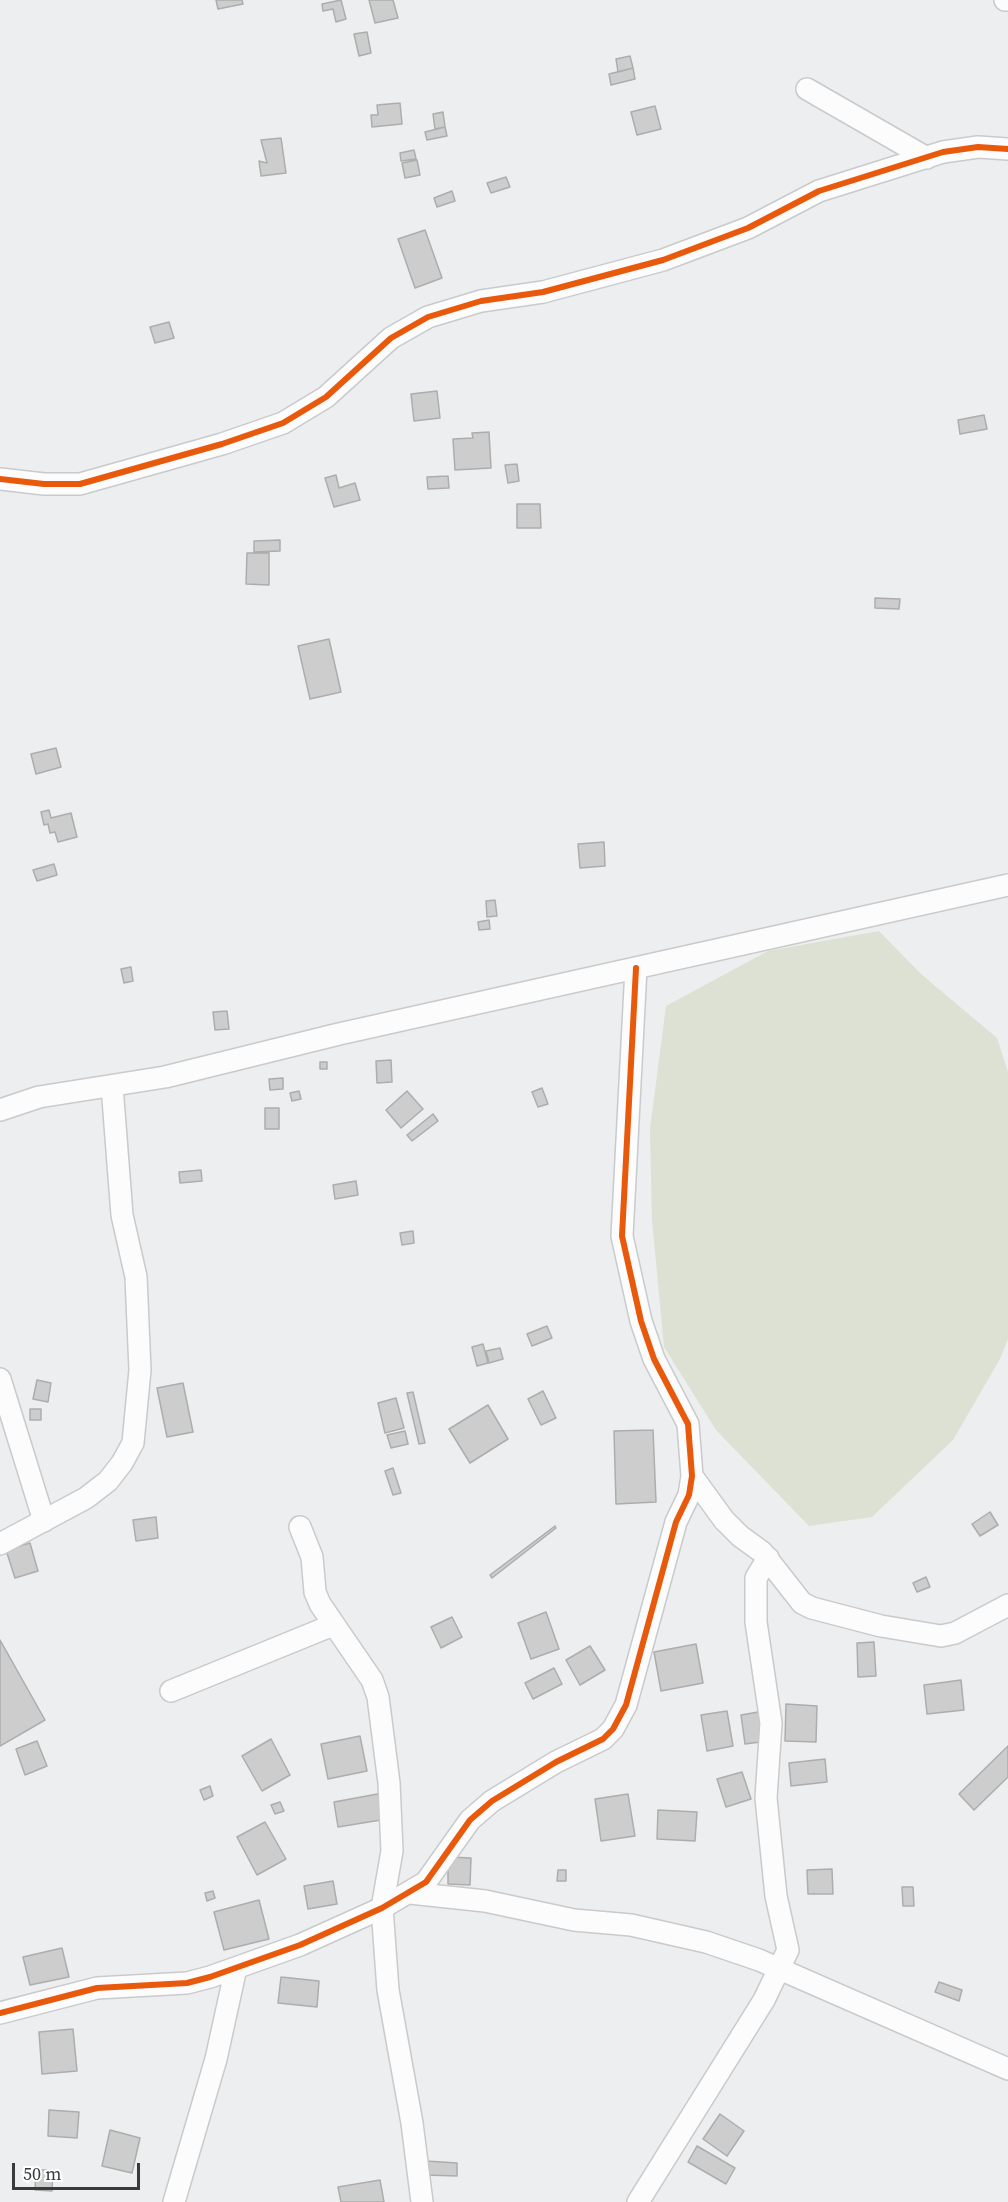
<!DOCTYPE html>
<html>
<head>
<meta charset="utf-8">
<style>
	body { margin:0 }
	#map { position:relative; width:1008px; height:2202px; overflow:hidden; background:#eceef0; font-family:"Source Serif 4",serif }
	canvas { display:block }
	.scale { position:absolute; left:12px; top:2163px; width:128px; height:27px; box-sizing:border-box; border:3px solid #393a3c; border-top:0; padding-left:8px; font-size:18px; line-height:21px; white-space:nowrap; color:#393a3c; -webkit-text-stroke:4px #fff; paint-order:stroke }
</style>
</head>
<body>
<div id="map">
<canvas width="1008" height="2202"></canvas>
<div class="scale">50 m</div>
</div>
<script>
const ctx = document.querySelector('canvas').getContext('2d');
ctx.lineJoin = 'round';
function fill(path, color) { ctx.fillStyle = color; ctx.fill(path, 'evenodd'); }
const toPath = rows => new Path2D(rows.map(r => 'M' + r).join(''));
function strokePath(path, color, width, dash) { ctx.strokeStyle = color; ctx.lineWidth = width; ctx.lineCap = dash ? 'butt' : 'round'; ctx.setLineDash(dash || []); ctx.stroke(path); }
fill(toPath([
	[879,931,921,974,997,1038,1008,1072,1008,1339,1000,1359,953,1440,872,1517,809,1526,716,1430,664,1347,652,1220,650,1129,666,1006,768,951]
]), '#dce1d4');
const building = toPath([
	[216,0,242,0,243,4,218,9,216,0],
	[341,0,346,19,336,22,333,9,323,11,322,4,341,0],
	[369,0,393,0,398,18,375,23,369,0],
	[367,32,371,53,359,56,354,34,367,32],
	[630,56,633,68,618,72,616,59,630,56],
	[633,68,635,79,611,85,609,74,633,68],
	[400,103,402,124,372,127,371,115,378,115,377,105,400,103],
	[655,106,661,129,637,135,631,112,655,106],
	[443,112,445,127,435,129,433,114,443,112],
	[445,127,447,136,427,140,425,132,445,127],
	[281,138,286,173,261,176,259,161,267,163,261,140,281,138],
	[414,150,416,159,401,161,400,153,414,150],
	[417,160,420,175,405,178,402,163,417,160],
	[506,177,510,187,491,193,487,183,506,177],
	[452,191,455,201,437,207,434,198,452,191],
	[425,230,442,278,415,288,398,239,425,230],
	[169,322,174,338,155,343,150,327,169,322],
	[437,391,440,418,414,421,411,394,437,391],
	[984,415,987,429,960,434,958,420,984,415],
	[489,432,491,468,455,470,453,439,473,438,472,433,489,432],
	[517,464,519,481,508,483,505,465,517,464],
	[336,475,339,488,355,483,360,500,334,507,325,478,336,475],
	[448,476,449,488,428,489,427,477,448,476],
	[517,504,540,504,541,528,517,528,517,504],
	[280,540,280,551,254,552,254,541,280,540],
	[247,553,269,553,269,585,246,584,247,553],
	[875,598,900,599,899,609,875,608,875,598],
	[329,639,341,692,310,699,298,646,329,639],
	[56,748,61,767,36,774,31,754,56,748],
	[49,810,51,818,71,813,77,837,58,842,55,832,50,833,48,824,44,825,41,812,49,810],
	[604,842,605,866,580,868,578,844,604,842],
	[54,864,57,875,37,881,33,870,54,864],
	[495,900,497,916,487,917,486,901,495,900],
	[489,920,490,929,479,930,478,922,489,920],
	[131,967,133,981,124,983,121,969,131,967],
	[227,1011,229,1029,215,1030,213,1012,227,1011],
	[391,1060,392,1082,377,1083,376,1061,391,1060],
	[320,1062,327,1062,327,1069,320,1069,320,1062],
	[283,1078,283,1089,270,1090,269,1079,283,1078],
	[542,1088,548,1104,538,1107,532,1092,542,1088],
	[299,1091,301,1099,292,1101,290,1093,299,1091],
	[407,1091,423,1109,401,1128,386,1110,407,1091],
	[265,1108,279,1108,279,1129,265,1129,265,1108],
	[433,1114,438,1121,412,1141,407,1135,433,1114],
	[201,1170,202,1181,180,1183,179,1172,201,1170],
	[356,1181,358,1195,335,1199,333,1185,356,1181],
	[413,1231,414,1243,402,1245,400,1233,413,1231],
	[547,1326,552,1338,532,1346,527,1334,547,1326],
	[483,1344,488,1363,477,1366,472,1347,483,1344],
	[500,1348,503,1359,489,1363,486,1351,500,1348],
	[37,1380,51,1383,48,1402,33,1399,37,1380],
	[183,1383,193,1432,167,1437,157,1388,183,1383],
	[543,1391,556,1418,541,1425,528,1399,543,1391],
	[413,1392,425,1443,419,1444,407,1393,413,1392],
	[396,1398,404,1428,385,1433,378,1403,396,1398],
	[488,1405,508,1439,470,1463,449,1429,488,1405],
	[30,1409,41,1409,41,1420,30,1420,30,1409],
	[653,1430,656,1502,616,1504,614,1431,653,1430],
	[405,1431,408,1444,391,1448,387,1435,405,1431],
	[393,1468,401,1493,393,1495,385,1471,393,1468],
	[990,1512,998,1525,980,1536,972,1524,990,1512],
	[156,1517,158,1538,136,1541,133,1520,156,1517],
	[555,1526,556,1528,492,1578,490,1575,555,1526],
	[30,1543,38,1571,15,1578,6,1550,30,1543],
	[926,1577,930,1587,917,1592,913,1583,926,1577],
	[546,1612,559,1649,531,1659,518,1623,546,1612],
	[452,1617,462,1637,441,1648,431,1627,452,1617],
	[0,1640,45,1720,0,1746,0,1640],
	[874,1642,876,1676,858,1677,857,1643,874,1642],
	[696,1644,703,1683,661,1691,654,1652,696,1644],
	[590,1646,605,1670,580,1685,566,1660,590,1646],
	[554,1668,562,1684,533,1699,525,1683,554,1668],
	[961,1680,964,1710,927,1714,924,1685,961,1680],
	[786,1704,817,1706,816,1742,785,1741,786,1704],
	[727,1711,733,1746,707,1751,701,1715,727,1711],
	[764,1711,768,1741,745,1744,741,1715,764,1711],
	[360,1736,367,1771,328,1779,321,1744,360,1736],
	[271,1739,290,1775,262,1791,242,1756,271,1739],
	[37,1741,47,1766,25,1775,16,1749,37,1741],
	[1008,1746,1008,1777,974,1810,959,1794,1008,1746],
	[825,1759,827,1782,791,1786,789,1763,825,1759],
	[742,1772,751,1799,726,1807,717,1779,742,1772],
	[210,1786,213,1796,204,1800,200,1790,210,1786],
	[383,1793,387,1819,338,1827,334,1802,383,1793],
	[628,1794,635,1836,601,1841,595,1799,628,1794],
	[280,1802,284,1811,275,1814,271,1805,280,1802],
	[658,1810,697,1812,695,1841,657,1839,658,1810],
	[265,1822,286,1859,257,1875,237,1837,265,1822],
	[448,1857,471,1858,470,1885,448,1884,448,1857],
	[832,1869,833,1894,808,1894,807,1870,832,1869],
	[558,1870,566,1870,566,1881,557,1881,558,1870],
	[333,1881,337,1904,308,1909,304,1886,333,1881],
	[902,1887,913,1887,914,1906,903,1906,902,1887],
	[213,1891,215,1898,207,1901,205,1893,213,1891],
	[259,1900,269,1939,224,1950,214,1912,259,1900],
	[62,1948,69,1977,30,1985,23,1957,62,1948],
	[281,1977,319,1981,317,2007,278,2003,281,1977],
	[939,1982,962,1990,959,2001,935,1992,939,1982],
	[73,2029,77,2071,42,2074,39,2032,73,2029],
	[49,2110,79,2112,77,2138,48,2136,49,2110],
	[720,2114,744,2131,727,2156,703,2139,720,2114],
	[110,2130,140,2138,132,2173,102,2166,110,2130],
	[697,2146,735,2168,726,2184,688,2162,697,2146],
	[426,2161,457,2163,457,2176,425,2175,426,2161],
	[36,2170,53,2170,52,2191,35,2190,36,2170],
	[380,2180,384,2202,341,2202,338,2187,380,2180]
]);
fill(building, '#cdcdce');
strokePath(building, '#acadad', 1.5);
const minor = toPath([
	[1005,0,1008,0],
	[807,89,927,158],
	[0,479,44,484,80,484,222,444,283,423,326,397,391,338,428,317,481,301,543,292,663,260,748,228,819,191,943,152,978,147,1008,149],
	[0,1110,39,1097,165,1077,339,1034,1008,885],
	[0,1379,44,1521],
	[692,1476,724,1520,740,1536,762,1552,802,1603,812,1608,881,1626,941,1636,955,1633,1008,1605],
	[300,1527,312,1557,315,1592,320,1604,372,1680,378,1697,389,1783,392,1851,382,1908,388,1990,412,2123,422,2202],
	[0,1544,86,1498,108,1481,122,1463,133,1443,140,1370,136,1277,122,1215,112,1086],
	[171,1691,333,1625],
	[410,1893,485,1901,574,1920,631,1925,706,1942,759,1960,1008,2069],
	[0,2013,97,1988,187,1983,210,1977,300,1945,382,1908,426,1882,470,1820,492,1801,556,1762,603,1739,613,1729,626,1705,676,1522,689,1495,692,1476,688,1424,654,1359,641,1321,622,1236,636,968],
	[174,2202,216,2059,236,1968],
	[638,2202,764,2000,788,1950,776,1896,766,1798,771,1723,756,1622,756,1578,768,1558]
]);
strokePath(minor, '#c9cacb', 24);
strokePath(minor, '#fcfcfd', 21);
strokePath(toPath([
	[0,479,44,484,80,484,222,444,283,423,326,397,391,338,428,317,481,301,543,292,663,260,748,228,819,191,943,152,978,147,1008,149],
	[0,2013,97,1988,187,1983,210,1977,300,1945,382,1908,426,1882,470,1820,492,1801,556,1762,603,1739,613,1729,626,1705,676,1522,689,1495,692,1476,688,1424,654,1359,641,1321,622,1236,636,968]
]), '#e8590c', 6);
</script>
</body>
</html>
